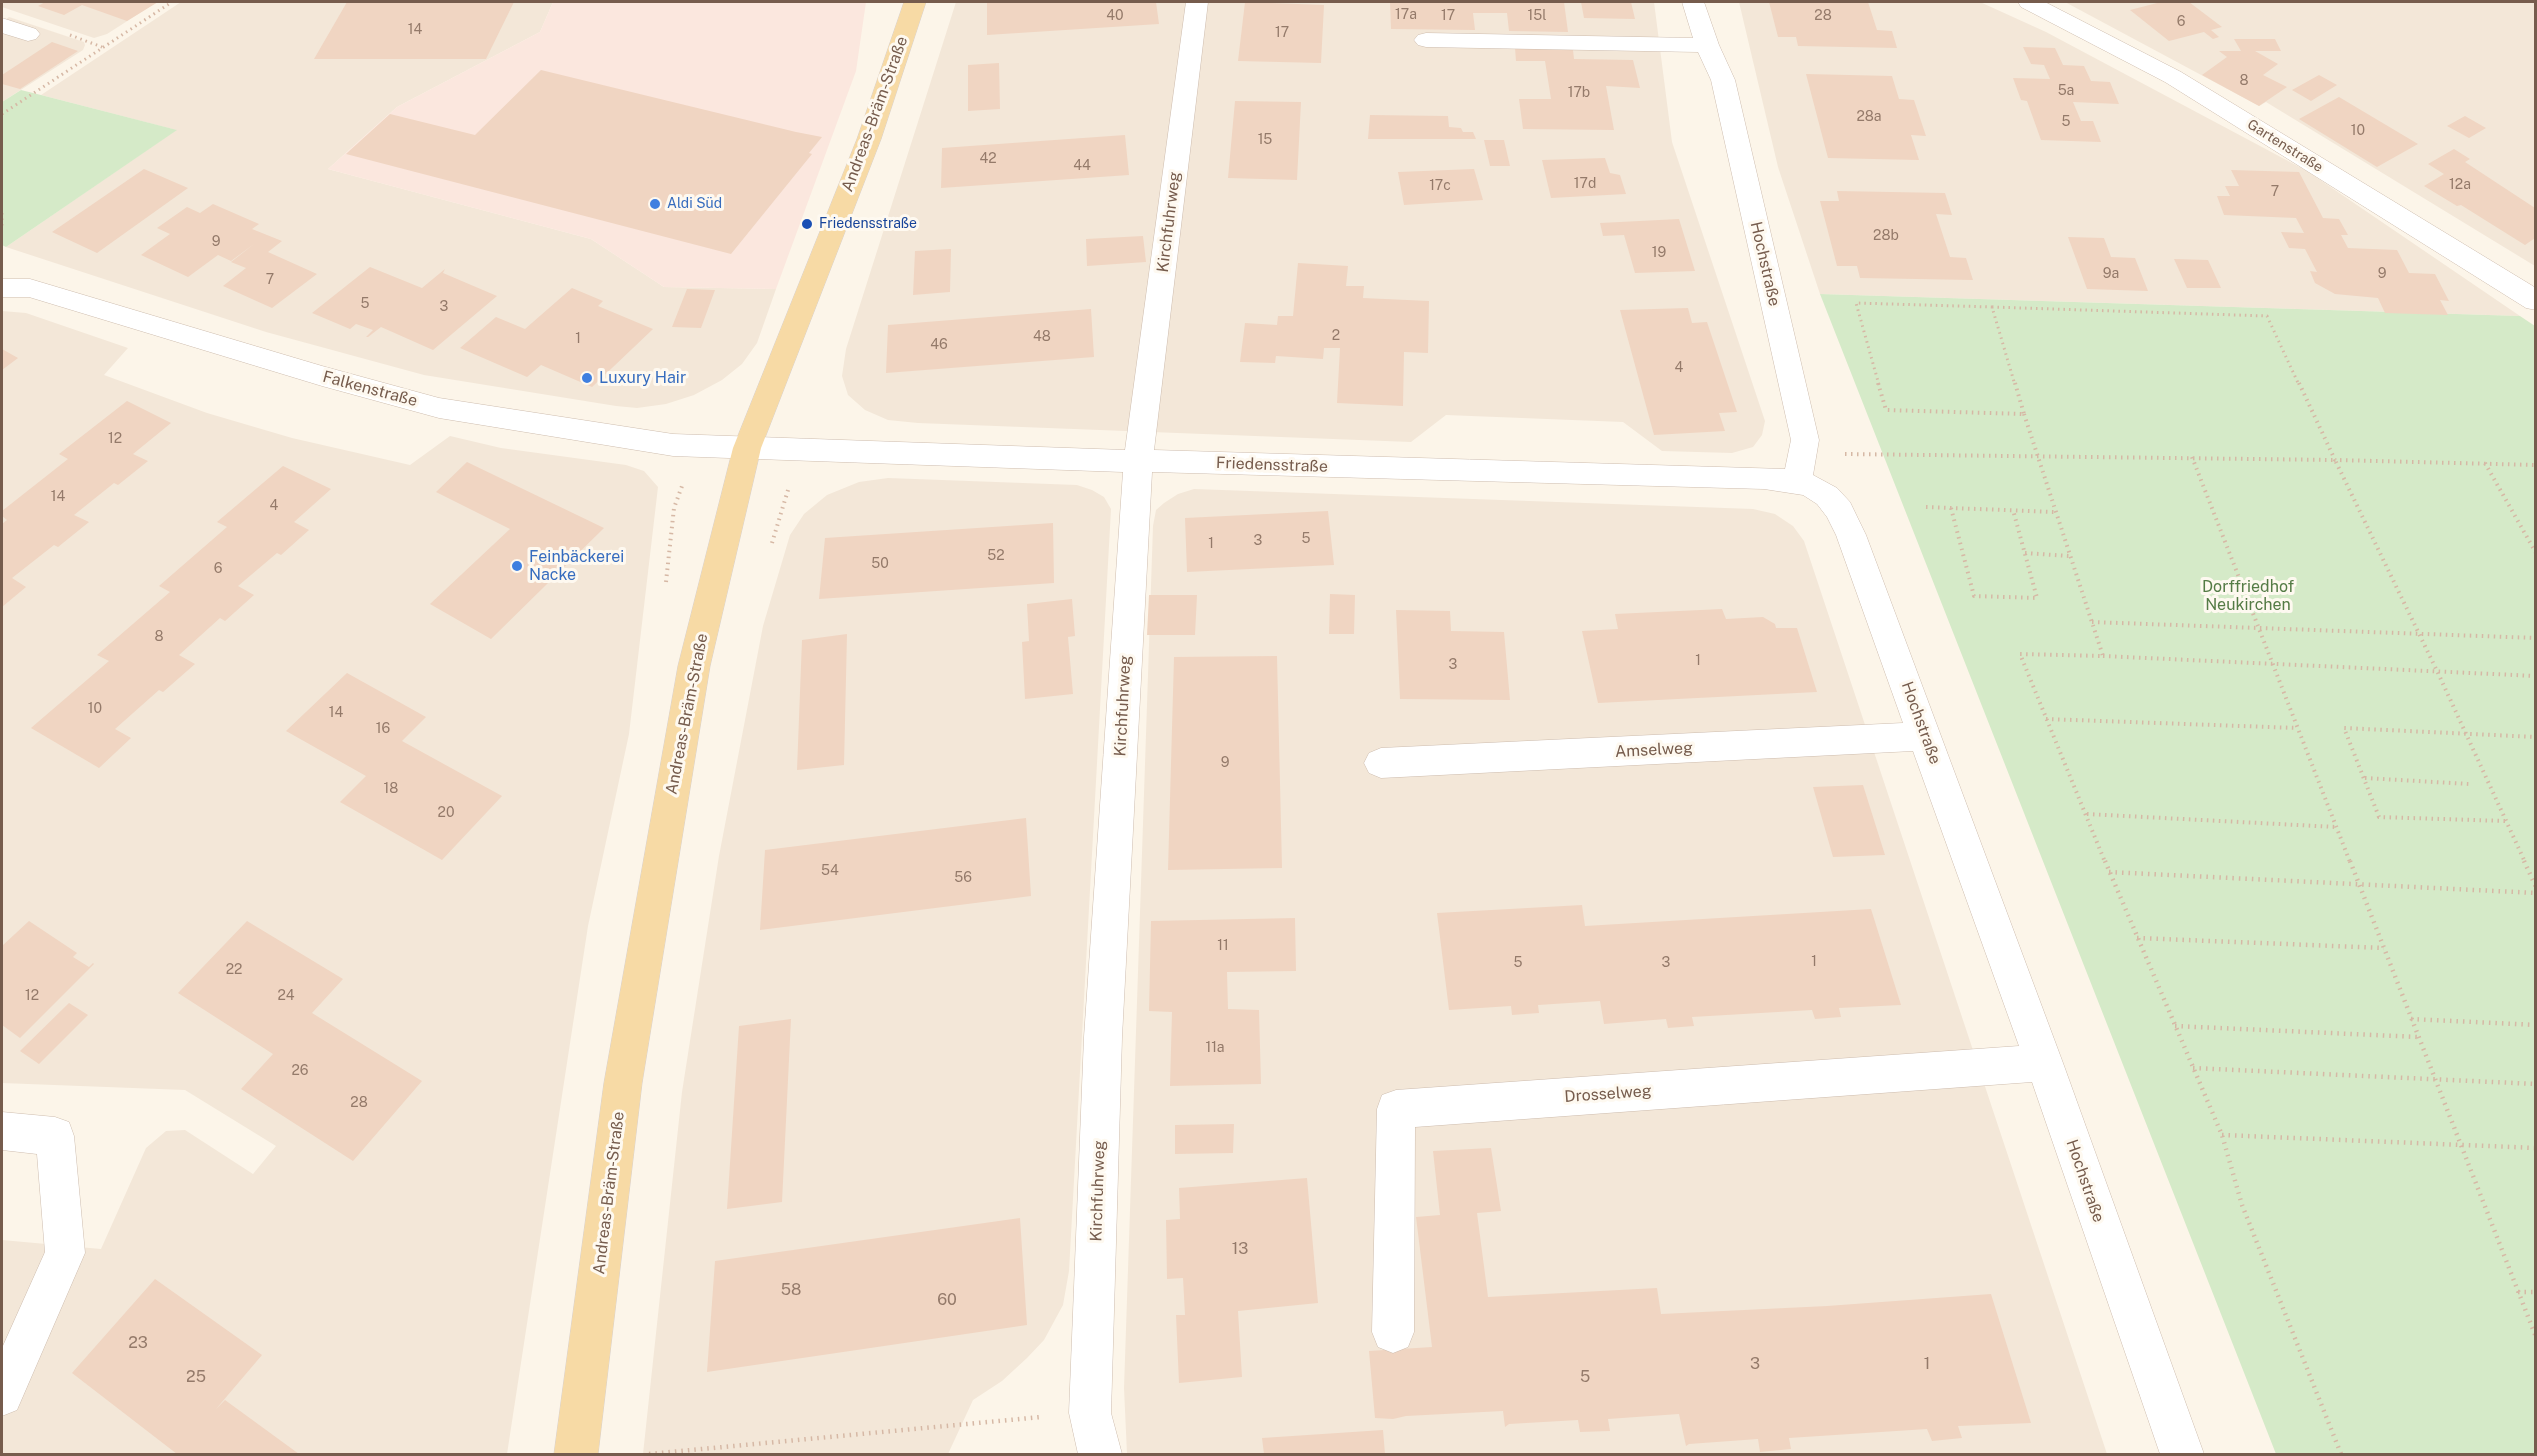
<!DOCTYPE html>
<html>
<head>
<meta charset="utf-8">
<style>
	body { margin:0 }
	#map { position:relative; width:2537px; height:1456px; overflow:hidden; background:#fcf5e9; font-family:"Public Sans",sans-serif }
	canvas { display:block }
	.frame { position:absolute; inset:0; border:3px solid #765c4d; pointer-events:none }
</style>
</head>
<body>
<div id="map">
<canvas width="2537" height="1456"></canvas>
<div class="frame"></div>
</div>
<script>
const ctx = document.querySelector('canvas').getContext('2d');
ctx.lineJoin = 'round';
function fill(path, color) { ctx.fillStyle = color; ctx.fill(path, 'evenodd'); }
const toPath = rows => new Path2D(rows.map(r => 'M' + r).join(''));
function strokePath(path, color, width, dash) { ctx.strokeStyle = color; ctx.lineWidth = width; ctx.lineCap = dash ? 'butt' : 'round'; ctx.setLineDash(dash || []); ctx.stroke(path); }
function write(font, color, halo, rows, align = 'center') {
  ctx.font = font + ' "Public Sans",sans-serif'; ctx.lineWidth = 6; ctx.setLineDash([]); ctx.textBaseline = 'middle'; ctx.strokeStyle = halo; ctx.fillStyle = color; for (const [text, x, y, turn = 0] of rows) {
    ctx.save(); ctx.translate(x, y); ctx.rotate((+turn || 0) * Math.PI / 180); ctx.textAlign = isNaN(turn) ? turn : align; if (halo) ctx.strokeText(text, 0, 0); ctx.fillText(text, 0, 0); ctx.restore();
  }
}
fill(toPath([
	[2,2,157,2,107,34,94,38,2,7],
	[181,2,553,2,540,32,397,107,328,169,591,239,664,287,776,289,757,343,742,364,722,380,694,395,666,404,637,408,616,406,424,375,266,332,6,247,176,130,41,95],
	[956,2,1654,2,1672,142,1765,421,1762,435,1753,447,1732,453,1662,451,1623,422,1446,415,1411,442,918,423,888,420,865,410,848,395,842,376,846,349],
	[1739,2,1980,2,2046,32,2307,171,2520,316,1820,294,1778,167],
	[2065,2,2535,2,2535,266,2266,102,2259,106],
	[9,17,84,42,85,45,83,50,2,102,2,22],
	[2,311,26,313,128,348,104,375,207,413,292,438,410,465,450,436,501,448,626,465,644,471,658,487,629,734,588,926,507,1454,2,1454,2,1240,101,1249,146,1148,166,1131,185,1130,253,1174,276,1146,185,1090,2,1083],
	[888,478,1077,485,1092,490,1104,497,1111,509,1069,1271,1063,1305,1044,1340,1027,1358,1002,1381,973,1400,948,1454,643,1454,682,1092,719,856,763,626,790,535,804,514,827,495,859,482],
	[1194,489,1753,509,1775,514,1793,526,1804,541,2107,1454,1127,1454,1124,1388,1153,526,1156,510,1164,503,1178,494]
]), '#f3e7d8');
fill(toPath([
	[553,2,866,2,856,71,776,289,664,287,591,239,328,169,397,107,540,32]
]), '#fbe7de');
fill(toPath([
	[21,90,41,95,177,130,6,247,2,245,2,102],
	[1820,294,2520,316,2535,326,2535,1454,2276,1454]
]), '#d5eac8');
fill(toPath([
	[45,2,158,2,127,21,82,5,64,15,38,6],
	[347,2,514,2,486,59,314,59],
	[987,2,1156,2,1159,24,987,35],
	[1245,2,1324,5,1321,63,1238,61],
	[1390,2,1564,2,1568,32,1509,31,1507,13,1473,13,1475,30,1391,29],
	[1581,2,1631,2,1635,19,1584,18],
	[1769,2,1868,2,1877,30,1892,31,1897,48,1798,46,1796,37,1778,37],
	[2161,2,2189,2,2222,27,2211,30,2219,37,2213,39,2204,32,2169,41,2130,10],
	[2234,39,2275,39,2281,51,2255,51,2278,64,2263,75,2287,87,2259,106,2202,75,2227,57,2219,51,2241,51],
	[52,42,78,51,20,89,2,84,2,75],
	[2023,47,2055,48,2063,65,2084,66,2091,81,2110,82,2119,104,2073,102,2081,121,2093,121,2101,142,2041,140,2027,101,2021,100,2013,78,2050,79,2044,65,2031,64],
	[1515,48,1573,50,1574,59,1633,60,1640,88,1606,86,1614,130,1523,129,1519,99,1551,99,1545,61,1516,61],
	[999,63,1000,109,968,111,968,65],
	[541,70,796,132,822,137,809,153,812,154,731,254,346,154,390,114,475,135],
	[1806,74,1892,76,1899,99,1914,100,1926,136,1911,135,1919,160,1828,158],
	[2319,75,2337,85,2311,101,2292,90],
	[2339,97,2418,144,2377,167,2299,119],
	[1235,101,1301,102,1297,180,1228,178],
	[1370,115,1448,116,1449,127,1461,128,1463,132,1473,132,1476,139,1368,139],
	[2465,116,2486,128,2469,138,2447,126],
	[1125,135,1129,175,941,188,942,148],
	[1484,140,1504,140,1510,166,1490,166],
	[2454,149,2470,159,2465,162,2535,208,2535,238,2525,245,2461,205,2457,206,2424,186,2444,174,2428,164],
	[1605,158,1610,173,1620,175,1626,194,1551,198,1542,160],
	[144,169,188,188,97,253,52,232],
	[1474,169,1483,200,1404,205,1398,172],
	[2231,170,2299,172,2323,218,2339,219,2348,235,2341,235,2348,248,2397,250,2409,273,2435,274,2449,301,2440,300,2448,315,2385,313,2378,298,2335,294,2315,283,2310,271,2317,272,2305,249,2289,248,2281,232,2304,233,2296,218,2224,215,2217,196,2230,196,2225,186,2239,186],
	[1837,191,1945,193,1952,215,1936,214,1950,257,1966,258,1973,280,1860,278,1857,266,1837,266,1820,201,1839,201],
	[213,204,259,224,252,229,282,241,268,252,317,274,272,308,223,286,246,268,231,262,254,244,231,261,218,255,188,277,141,255,170,234,157,228,187,207,200,213],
	[1679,219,1695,271,1635,273,1624,235,1603,236,1600,223],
	[1143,236,1146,262,1087,266,1086,239],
	[2068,237,2104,238,2111,257,2135,258,2148,291,2087,289],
	[951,249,950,292,913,295,915,251],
	[2174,259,2208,260,2221,288,2187,288],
	[1298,263,1348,266,1346,286,1364,286,1363,298,1429,301,1428,353,1404,352,1403,406,1337,403,1340,348,1324,348,1323,359,1276,356,1275,363,1240,362,1245,323,1277,325,1278,316,1293,316],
	[370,267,422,288,445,269,443,273,497,296,433,350,381,327,368,337,366,337,373,330,356,324,350,329,312,313],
	[572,288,603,301,598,306,653,329,592,387,541,365,527,377,460,348,496,317,525,329],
	[687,289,715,290,701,328,672,327],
	[1688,308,1692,323,1707,322,1737,412,1719,413,1725,431,1654,435,1620,310],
	[1091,309,1094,357,886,373,888,325],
	[2,349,18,358,2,370],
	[127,401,171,423,133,454,148,461,118,485,114,483,74,515,89,522,58,547,54,545,12,578,26,587,2,607,2,524,7,520,2,516,2,511,68,459,59,454],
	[467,462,604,528,491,639,430,604,510,529,436,492],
	[283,466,331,489,294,522,309,530,281,555,277,553,238,586,254,595,225,621,220,618,179,655,195,664,163,692,159,690,115,729,131,738,99,768,31,728,109,661,97,655,170,592,159,586,227,527,217,522],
	[1328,511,1334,565,1187,572,1185,518],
	[1053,523,1054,583,819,599,825,538],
	[1330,594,1355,595,1354,634,1329,634],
	[1149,595,1197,595,1195,635,1147,635],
	[1072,599,1075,636,1068,637,1073,694,1025,699,1022,642,1029,641,1027,604],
	[1722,609,1726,619,1763,617,1775,624,1776,628,1797,628,1817,692,1598,703,1582,631,1618,629,1615,614],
	[1396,610,1450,611,1451,631,1504,632,1510,700,1400,699],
	[847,634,844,765,797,770,802,640],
	[1277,656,1282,868,1168,870,1174,657],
	[347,673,426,717,402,741,502,796,442,860,340,802,366,776,286,731],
	[1863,785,1885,855,1833,857,1813,787],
	[1026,818,1031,896,760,930,765,850],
	[1582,905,1585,926,1871,909,1901,1005,1839,1008,1841,1017,1815,1019,1812,1010,1692,1017,1694,1026,1668,1028,1666,1019,1604,1024,1600,1001,1538,1005,1539,1013,1512,1015,1511,1006,1449,1010,1437,913],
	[1295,918,1296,971,1227,972,1228,1009,1259,1010,1261,1084,1170,1086,1172,1012,1149,1011,1151,921],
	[29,921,77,953,73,957,89,967,93,963,94,964,20,1038,2,1025,2,946],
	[247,921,343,979,312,1013,422,1081,353,1161,241,1089,273,1054,178,993],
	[69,1003,88,1015,39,1064,20,1051],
	[791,1019,782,1202,727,1209,739,1026],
	[1234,1124,1233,1153,1175,1154,1175,1125],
	[1491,1148,1501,1211,1477,1213,1488,1297,1657,1288,1661,1314,1827,1306,1991,1294,2031,1423,1958,1426,1962,1438,1932,1441,1927,1429,1789,1438,1791,1449,1760,1452,1758,1439,1689,1444,1686,1446,1679,1414,1608,1419,1610,1431,1580,1432,1578,1420,1509,1424,1505,1427,1503,1411,1406,1416,1393,1419,1375,1418,1369,1351,1432,1347,1416,1217,1440,1215,1433,1151],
	[1307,1178,1318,1303,1238,1311,1242,1377,1179,1383,1176,1315,1185,1315,1183,1278,1167,1279,1166,1220,1180,1219,1179,1188],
	[1020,1218,1027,1325,707,1372,715,1261],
	[155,1279,262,1355,216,1409,225,1400,299,1454,177,1454,72,1373],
	[1383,1430,1385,1454,1264,1454,1262,1438]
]), '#f0d5c2');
const minor = toPath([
	[1186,2,1208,2,1154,450,1785,469,1791,440,1711,80,1698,52,1426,47,1418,45,1414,40,1418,35,1426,33,1693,38,1682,2,1704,2,1719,45,1735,80,1819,440,1813,475,1837,488,1850,502,1866,535,2063,1063,2204,1454,2160,1454,2032,1082,1415,1127,1414,1332,1408,1347,1393,1353,1378,1347,1372,1332,1377,1109,1382,1095,1396,1090,2019,1046,1913,751,1381,778,1369,773,1364,763,1369,753,1381,748,1903,723,1836,535,1827,517,1817,504,1803,495,1764,489,1152,472,1122,1037,1111,1413,1122,1454,1078,1454,1069,1413,1084,1037,1123,472,673,456,439,418,322,386,29,297,2,297,2,279,30,279,322,366,439,398,673,434,1125,450,1186,2],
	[2018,2,2045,2,2181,72,2536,288,2536,310,2526,308,2165,82,2021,7,2018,2],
	[2,18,36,29,40,34,36,39,28,41,2,33,2,18],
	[2,1112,55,1117,69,1122,74,1136,85,1253,17,1410,2,1416,2,1348,45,1252,37,1154,2,1150,2,1112]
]);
const major = toPath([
	[904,2,926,2,881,139,761,448,710,666,642,1083,598,1454,554,1454,604,1083,678,666,733,448,857,139,904,2]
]);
strokePath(minor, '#cebdaf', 1);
strokePath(major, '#d9d1cd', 1);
strokePath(toPath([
	[70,35,102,47],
	[2,114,172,2],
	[2,213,2,227],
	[1992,307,2267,316,2299,385],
	[1879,385,1856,303,1992,307,2015,385]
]), '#d6b8a5', 3, [1.5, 4]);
strokePath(toPath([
	[1878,383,1886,410,2024,414],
	[2015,383,2024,414],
	[2299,383,2335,460,2536,465],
	[2024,414,2103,656,2020,654,2105,862],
	[1845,454,2335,460,2438,673,2525,862],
	[2192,457,2350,862],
	[2485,463,2536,553],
	[1926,507,2055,512],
	[1951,508,1974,596,2037,598,2013,510],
	[772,543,788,490],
	[2025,553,2069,556],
	[666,582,674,508,682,486],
	[2092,622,2536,638],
	[2103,656,2536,676],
	[2046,719,2297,728],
	[2365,778,2469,784],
	[2087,814,2336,827],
	[2505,821,2379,817,2344,728,2536,737]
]), '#d6b8a5', 4, [1.5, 4.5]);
strokePath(toPath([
	[2105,861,2222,1135,2242,1205,2341,1454],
	[2350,861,2536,1337],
	[2524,861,2536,887],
	[2109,872,2536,893],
	[2137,938,2384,948],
	[2411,1019,2536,1025],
	[2175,1026,2418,1037],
	[2193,1068,2536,1084],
	[2222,1135,2536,1148],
	[2518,1292,2536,1292],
	[649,1454,1041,1417]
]), '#d6b8a5', 4.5, [1.5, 5]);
fill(minor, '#fff');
fill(major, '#f7daa5');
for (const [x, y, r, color] of [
	[655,204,6,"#3f7fe0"],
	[807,224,6,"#1a4fb4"],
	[587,378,6,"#3f7fe0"],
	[517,566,6,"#3f7fe0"]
]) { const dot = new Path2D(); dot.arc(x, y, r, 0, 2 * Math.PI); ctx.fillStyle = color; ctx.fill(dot); strokePath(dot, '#fef9f0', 2); }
write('14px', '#947a6a', null, [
	["17a",1406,15],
	["40",1115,16],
	["17",1448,16],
	["15l",1537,16],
	["28",1823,16],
	["6",2181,22],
	["14",415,30],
	["17",1282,33],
	["8",2244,81],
	["5a",2066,91],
	["17b",1579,93],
	["28a",1869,117],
	["5",2066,122],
	["10",2358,131],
	["15",1265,140],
	["42",988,159],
	["44",1082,166],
	["17d",1585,184],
	["12a",2460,185],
	["17c",1440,186],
	["7",2275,192],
	["28b",1886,236],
	["9",216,242],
	["19",1659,253],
	["9a",2111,274],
	["9",2382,274],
	["7",270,280],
	["5",365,304],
	["3",444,307],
	["2",1336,336],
	["48",1042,337],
	["1",578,339],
	["46",939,345],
	["4",1679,368],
	["12",115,439],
	["14",58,497],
	["4",274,506],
	["5",1306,539],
	["3",1258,541],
	["1",1211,544],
	["52",996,556],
	["50",880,564],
	["6",218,569],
	["8",159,637],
	["1",1698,661],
	["3",1453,665],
	["10",95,709],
	["14",336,713],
	["16",383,729],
	["9",1225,763],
	["18",391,789],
	["20",446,813],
	["54",830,871],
	["56",963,878],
	["11",1223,946],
	["1",1814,962],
	["5",1518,963],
	["3",1666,963],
	["22",234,970],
	["12",32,996],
	["24",286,996],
	["11a",1215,1048],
	["26",300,1071],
	["28",359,1103]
]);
write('14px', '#765c4d', '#fef9f0', [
	["Gartenstraße",2285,146,32]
]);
write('14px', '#366cbe', '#fef9f0', [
	["Aldi Süd",667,204]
], 'left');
write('14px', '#164399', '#fef9f0', [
	["Friedensstraße",819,224]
], 'left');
write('16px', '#765c4d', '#fef9f0', [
	["Andreas-Bräm-Straße",875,114,-70],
	["Kirchfuhrweg",1169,222,-83],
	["Hochstraße",1765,264,77],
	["Falkenstraße",370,389,15],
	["Friedensstraße",1272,465,2],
	["Kirchfuhrweg",1123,706,-87],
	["Andreas-Bräm-Straße",687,714,-79],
	["Hochstraße",1921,723,70],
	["Amselweg",1654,750,-3],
	["Drosselweg",1608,1094,-4],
	["Hochstraße",2085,1181,71],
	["Kirchfuhrweg",1098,1191,-88],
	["Andreas-Bräm-Straße",609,1193,-83]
]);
write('16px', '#366cbe', '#fef9f0', [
	["Luxury Hair",599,378],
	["Feinbäckerei",529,557],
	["Nacke",529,575]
], 'left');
write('16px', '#547b45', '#fef9f0', [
	["Dorffriedhof",2248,587],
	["Neukirchen",2248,605]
]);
write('16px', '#947a6a', null, [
	["13",1240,1249],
	["58",791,1290],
	["60",947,1300],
	["23",138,1343],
	["3",1755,1364],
	["1",1927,1364],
	["25",196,1377],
	["5",1585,1377]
]);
</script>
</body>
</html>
